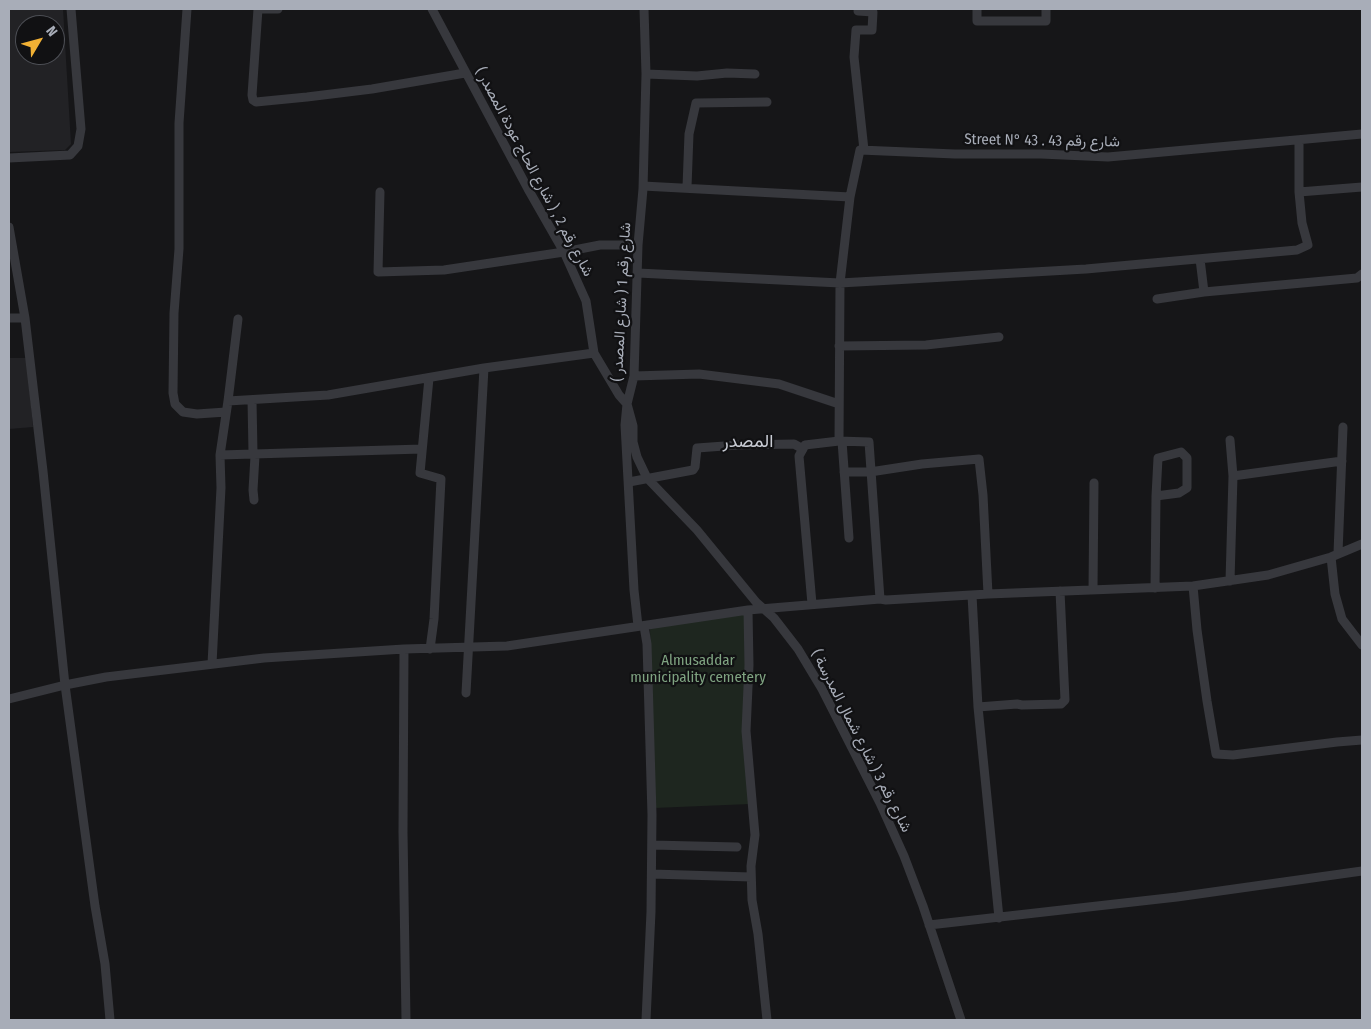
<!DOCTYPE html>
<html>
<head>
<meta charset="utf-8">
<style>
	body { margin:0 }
	#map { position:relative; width:1371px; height:1029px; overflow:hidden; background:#161618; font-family:"Fira Sans Condensed",sans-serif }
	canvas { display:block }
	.frame { position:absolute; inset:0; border:10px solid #a8adb8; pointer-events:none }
	.north { position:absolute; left:15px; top:15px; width:50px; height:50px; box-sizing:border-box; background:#111113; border:1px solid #4d4f55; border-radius:50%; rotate:53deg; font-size:14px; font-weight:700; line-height:20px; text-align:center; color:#a8adb8 }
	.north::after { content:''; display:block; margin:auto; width:18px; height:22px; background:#f2b134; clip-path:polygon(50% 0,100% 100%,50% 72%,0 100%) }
</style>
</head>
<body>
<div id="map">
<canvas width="1371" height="1029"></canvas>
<div class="frame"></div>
<div class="north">N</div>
</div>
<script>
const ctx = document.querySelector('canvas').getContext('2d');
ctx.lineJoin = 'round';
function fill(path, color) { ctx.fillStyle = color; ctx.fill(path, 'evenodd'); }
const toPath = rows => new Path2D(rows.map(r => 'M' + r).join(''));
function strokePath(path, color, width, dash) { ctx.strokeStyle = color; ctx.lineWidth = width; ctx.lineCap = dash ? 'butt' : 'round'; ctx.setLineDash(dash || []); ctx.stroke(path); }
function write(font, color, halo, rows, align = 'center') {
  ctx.font = font + ' "Fira Sans Condensed",Vazirmatn,sans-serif'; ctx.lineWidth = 4.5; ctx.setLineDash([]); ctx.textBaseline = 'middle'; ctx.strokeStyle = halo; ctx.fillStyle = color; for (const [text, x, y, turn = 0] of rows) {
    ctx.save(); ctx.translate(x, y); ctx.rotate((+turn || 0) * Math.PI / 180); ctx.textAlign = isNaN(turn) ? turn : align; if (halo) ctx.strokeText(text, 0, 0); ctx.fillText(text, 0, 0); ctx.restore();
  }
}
fill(toPath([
	[9,9,63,9,71,144,65,150,9,152],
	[25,25,55,25,55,55,25,55],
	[9,358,27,358,33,427,9,429]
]), '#222225');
fill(toPath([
	[747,614,750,804,654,808,650,628]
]), '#1e261f');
strokePath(toPath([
	[187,9,179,123,179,249,174,313,173,393,175,404,183,412,197,414,226,412],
	[258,9,252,95,253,100,256,102,307,97,372,89,465,73],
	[258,9,278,9],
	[432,9,528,189,564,252,586,301,594,353,619,395,627,404,633,426,633,442,637,457,647,478,697,530,756,602,774,618,798,649,822,689,880,803,904,856,923,906,961,1020],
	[859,9,858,11,873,12,872,30,856,30,854,57,864,150],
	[977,9,977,21,1046,21,1046,9],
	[646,74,697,76,727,73,755,74],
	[9,158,70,155,78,146,81,129,71,9],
	[643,186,850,197],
	[687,187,689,134,696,103,767,102],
	[380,192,378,272,444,270,564,252,600,245,638,245],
	[1299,192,1362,187],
	[9,227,25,318,43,471,65,685,95,906,105,964,110,1020],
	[1200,259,1204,292],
	[638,273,840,283,1086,269,1297,250,1308,245,1302,223,1299,192,1299,140],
	[1157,299,1204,292,1357,278,1362,274],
	[9,318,25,318],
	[839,346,926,345,999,337],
	[634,376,699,374,779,384,839,404],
	[429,378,420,473,441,479,434,619,430,649],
	[252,400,253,453,255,456,253,490,254,500],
	[228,401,238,319],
	[839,441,840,283,850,197,860,150,955,154,1041,154,1108,157,1362,134],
	[842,441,849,538],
	[220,455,422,449],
	[844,472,870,472,922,464,979,459,983,495,988,594],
	[1233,476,1342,461],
	[629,482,693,470,695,467,697,448,738,445,794,444,803,449],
	[1338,553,1343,427],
	[1331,557,1335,594,1342,619,1362,645],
	[1230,581,1233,476,1230,440],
	[1193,586,1197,630,1207,701,1216,754,1233,755,1337,742,1362,740],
	[1155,588,1156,496,1158,458,1181,452,1187,458,1187,488,1179,493,1156,496],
	[1093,590,1094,483],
	[972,595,978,707,999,918],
	[812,604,799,456,805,445,839,441,869,442,880,599],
	[748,610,749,665,746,731,755,835,751,866,752,900,758,934,767,1020],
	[638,626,634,590,625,425,627,404,634,376,638,245,643,189,646,74,644,9],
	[644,626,647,644,652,815,651,912,646,1020],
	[404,649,403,832,406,1020],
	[212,664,221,488,220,455,228,401,328,395,484,368,594,353],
	[466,693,484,368],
	[9,699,65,685,106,677,264,658,404,649,507,646,748,610,880,599,886,600,988,594,1193,586,1268,575,1331,557,1362,544],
	[978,707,1017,704,1022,705,1061,704,1065,700,1060,591],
	[652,845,737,847],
	[652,874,751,877],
	[929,925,1177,897,1362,871]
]), '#37383d', 9);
write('15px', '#a8adb8', '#111113', [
	["Street N° 43 . شارع رقم 43",1042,141,1],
	["شارع رقم 2 , ( شارع الحاج عودة المصدر )",534,172,62],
	["شارع رقم 1 ( شارع المصدر )",622,302,-87],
	["شارع رقم 3 ( شارع شمال المدرسة )",861,741,63]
]);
write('15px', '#7fa381', '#111113', [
	["Almusaddar",698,661],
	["municipality cemetery",698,678]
]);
write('18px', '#c9ccd4', '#111113', [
	["المصدر",748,442]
]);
</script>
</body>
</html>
